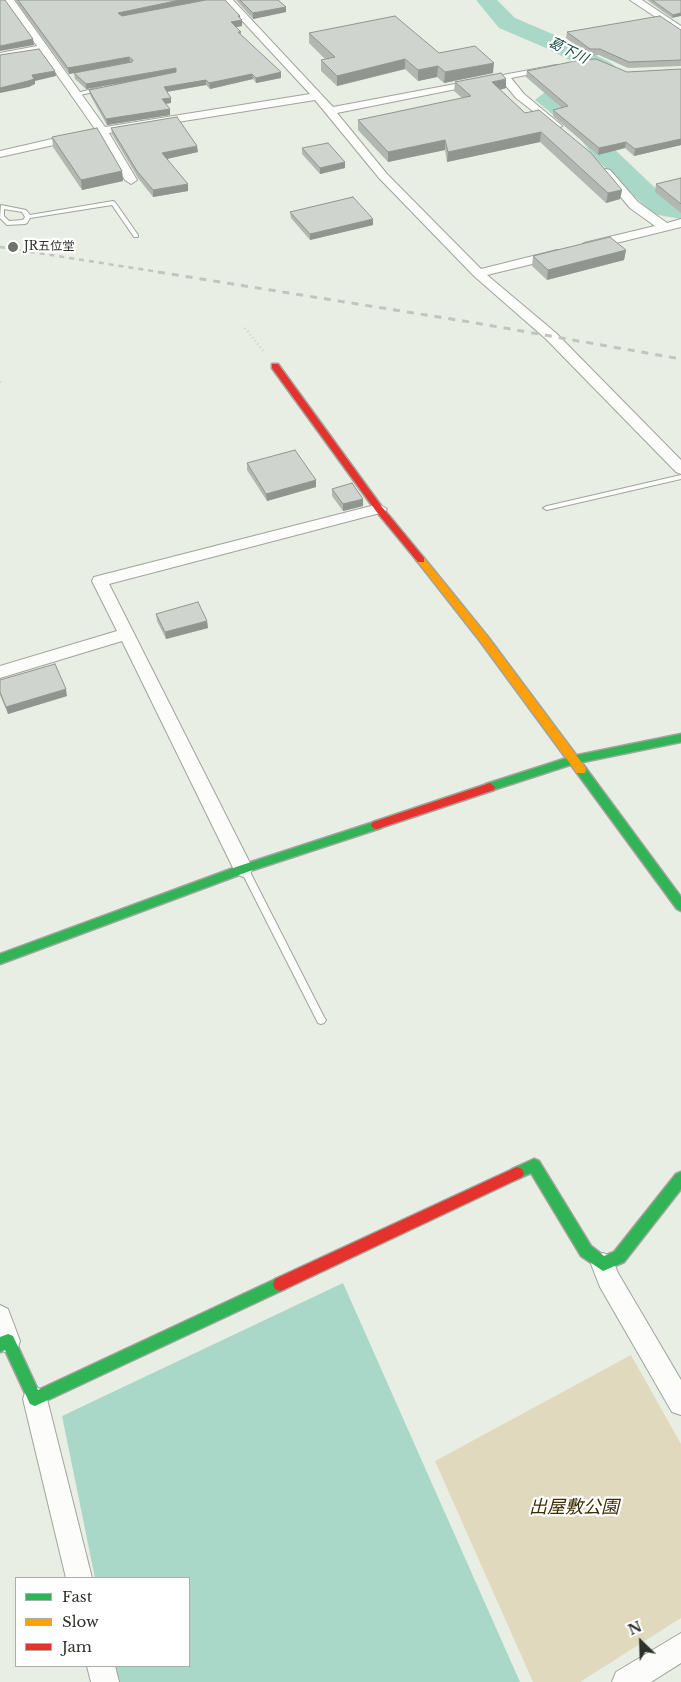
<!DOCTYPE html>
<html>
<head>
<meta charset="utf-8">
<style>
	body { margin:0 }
	#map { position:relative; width:681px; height:1682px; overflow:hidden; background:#e9eee4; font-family:"Libre Baskerville",serif }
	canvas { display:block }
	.legend { position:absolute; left:15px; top:1577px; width:175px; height:90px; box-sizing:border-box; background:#fff; border:1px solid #acadab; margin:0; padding:6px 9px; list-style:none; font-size:15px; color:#2f322c }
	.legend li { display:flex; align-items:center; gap:10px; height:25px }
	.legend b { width:25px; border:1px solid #acadab }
	.north { position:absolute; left:616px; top:1617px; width:50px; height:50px; -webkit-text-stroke:4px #fff; paint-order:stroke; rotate:336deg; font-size:14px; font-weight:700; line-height:20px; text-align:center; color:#2f322c }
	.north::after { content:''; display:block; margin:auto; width:18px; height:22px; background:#2f322c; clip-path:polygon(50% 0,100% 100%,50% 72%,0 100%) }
</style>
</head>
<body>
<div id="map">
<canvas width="681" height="1682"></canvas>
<ul class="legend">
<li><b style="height:6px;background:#30b455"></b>Fast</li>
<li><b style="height:6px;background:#ff9f0a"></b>Slow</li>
<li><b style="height:6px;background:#e5322d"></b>Jam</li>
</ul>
<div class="north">N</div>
</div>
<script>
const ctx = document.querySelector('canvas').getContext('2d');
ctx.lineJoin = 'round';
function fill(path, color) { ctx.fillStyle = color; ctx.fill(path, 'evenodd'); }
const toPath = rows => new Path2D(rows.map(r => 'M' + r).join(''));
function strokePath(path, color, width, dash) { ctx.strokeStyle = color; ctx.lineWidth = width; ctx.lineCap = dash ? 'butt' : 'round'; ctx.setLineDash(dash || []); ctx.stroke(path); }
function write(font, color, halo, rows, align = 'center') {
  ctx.font = font + ' "Libre Baskerville","Noto Sans JP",serif'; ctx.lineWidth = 4.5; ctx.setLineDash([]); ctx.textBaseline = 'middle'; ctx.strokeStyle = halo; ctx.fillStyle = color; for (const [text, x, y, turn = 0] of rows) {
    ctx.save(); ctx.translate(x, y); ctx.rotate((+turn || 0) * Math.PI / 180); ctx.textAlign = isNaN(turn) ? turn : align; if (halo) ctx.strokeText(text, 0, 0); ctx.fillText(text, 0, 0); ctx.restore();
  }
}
fill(toPath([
	[631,1355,681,1444,681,1618,580,1682,533,1682,435,1461]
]), '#e1d9be');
fill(toPath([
	[343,1283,520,1682,116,1682,112,1666,189,1666,189,1578,95,1578,62,1416]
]), '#a9d8c9');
fill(toPath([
	[476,0,497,0,515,18,562,38,611,63,624,74,627,79,624,84,608,96,562,101,592,123,612,147,670,202,681,203,681,219,653,214,594,157,576,133,535,100,549,89,594,85,602,79,595,73,546,48,499,28,476,0]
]), '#a9d8c9');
const lane = toPath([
	[100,87,102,88,102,90,76,96,73,94,100,87],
	[113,201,115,202,138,235,138,237,134,237,112,205,30,218,27,223,25,224,7,225,0,218,1,205,26,210,30,215,113,201],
	[4,209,22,212,25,217,23,220,9,221,4,216,4,209],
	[681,475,681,479,547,510,543,508,547,506,681,475],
	[244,865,247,866,324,1017,326,1020,324,1023,321,1024,318,1023,240,869,241,866,244,865]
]);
const street = toPath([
	[4,0,14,0,105,127,310,94,223,0,233,0,333,107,556,65,556,69,511,78,524,94,560,124,562,126,556,129,516,98,501,80,337,113,387,174,481,269,557,250,561,251,563,254,561,257,487,275,556,333,681,460,681,474,676,472,546,339,474,276,379,178,315,100,109,133,137,180,131,184,125,180,99,135,0,157,0,151,95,129,41,52,0,59,0,53,37,46,4,0],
	[630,0,642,0,681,26,681,34,630,0],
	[606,169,610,170,638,202,667,223,681,219,681,227,588,250,584,249,582,246,584,243,655,226,630,208,600,172,606,169],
	[379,504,387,509,384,512,109,584,253,869,250,874,243,877,236,874,122,641,0,678,0,666,117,631,92,581,94,577,379,504],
	[603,1253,611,1256,618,1273,681,1380,681,1415,672,1412,600,1287,591,1264,595,1256,603,1253],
	[0,1305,8,1309,20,1341,17,1350,8,1353,0,1350,0,1305],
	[35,1387,44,1390,47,1399,92,1578,66,1578,23,1399,26,1390,35,1387],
	[681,1633,681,1663,651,1682,612,1682,616,1672,681,1633],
	[87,1666,115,1666,119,1682,91,1682,87,1666]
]);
const fast = toPath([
	[681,734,681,742,573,764,490,791,485,787,486,784,573,756,681,734],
	[581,766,585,767,681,897,681,911,677,909,577,773,576,770,577,767,581,766],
	[377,821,381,822,383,825,381,828,247,872,0,964,0,954,239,866,377,821],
	[534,1159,539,1161,591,1246,604,1256,614,1252,676,1174,681,1172,681,1189,624,1262,603,1271,581,1256,531,1173,517,1179,512,1177,510,1173,512,1169,534,1159],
	[280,1277,285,1279,287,1284,285,1289,35,1406,30,1404,5,1350,0,1352,0,1337,8,1334,13,1336,38,1390,280,1277]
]);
const slow = toPath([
	[421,557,424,558,488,637,585,767,586,770,585,773,577,773,480,641,418,562,416,560,421,557]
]);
const jam = toPath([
	[272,364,278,364,382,507,424,558,424,562,418,562,376,511,272,368,272,364],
	[490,783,495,787,494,790,377,829,373,828,371,825,373,822,490,783],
	[517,1167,522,1169,524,1173,522,1177,285,1289,280,1291,275,1289,273,1284,275,1279,517,1167]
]);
strokePath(lane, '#a0a49d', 2);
strokePath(street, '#a0a49d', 2);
strokePath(fast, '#a0a49d', 3);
strokePath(slow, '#a0a49d', 3);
strokePath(jam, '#a0a49d', 3);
strokePath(toPath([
	[245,328,265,353],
	[0,382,2,385]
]), '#cdcfcc', 2.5, [1, 3]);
fill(lane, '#fcfcfb');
fill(street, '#fcfcfb');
fill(fast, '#30b455');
fill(slow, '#ff9f0a');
fill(jam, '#e5322d');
strokePath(toPath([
	[0,247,165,273]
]), '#c2c4c0', 2.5, [5, 5]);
strokePath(toPath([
	[158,272,476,323,681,359]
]), '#c2c4c0', 3, [7, 7]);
fill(toPath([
	[15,0,206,0,240,16,242,26,236,27,241,32,241,35,281,78,256,83,253,79,210,89,206,85,167,92,171,103,166,104,170,115,107,125,90,95,89,90,121,83,86,89,75,79,74,73,130,63,69,74],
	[236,0,278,0,286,7,286,12,253,19],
	[647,0,681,0,672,18],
	[681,30,681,66,628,68,599,55,590,56,566,38,567,32],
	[309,33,439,53,493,73,444,83,437,77,418,81,405,69,337,86,321,71,321,60,325,59,309,43],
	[681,69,681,145,634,156,625,148,598,155,553,116,553,110,562,108,526,77,527,71,627,72],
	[455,82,506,88,500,90,525,113,622,190,620,199,606,203,540,142,447,162,445,150,388,162,358,130,358,120,462,98,454,91],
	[111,128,198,152,167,159,188,191,153,197,138,178,112,134],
	[52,137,122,171,123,181,82,190,53,147],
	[302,148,345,168,320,174,302,154],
	[681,178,681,213,655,192,656,184],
	[290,212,373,225,310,240,291,218],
	[626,250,624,260,547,280,532,266,533,256],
	[247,463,316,487,267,501,247,470],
	[332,489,363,506,343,511,332,496],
	[156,614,207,621,208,628,166,639,157,621],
	[0,680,67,696,8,714,0,695]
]), '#b2b7b1');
fill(toPath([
	[180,0,206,0,118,18,118,13],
	[286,7,286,12,253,19,253,13],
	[681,13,681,16,672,18,673,15],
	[238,16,240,16,240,20,242,20,242,26,232,28,231,22],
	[33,39,34,45,0,51,0,46],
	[129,57,130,62,69,74,68,68],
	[405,59,405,69,337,86,337,76],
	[494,63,493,73,444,83,445,72],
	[438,66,437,77,418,81,418,70],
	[176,68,177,73,86,89,86,84],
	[55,71,56,76,35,81,35,84,29,87,0,93,0,88,32,75],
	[281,72,281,78,256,83,256,78],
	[252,74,253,79,210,89,209,83],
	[506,79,506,88,491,92,492,82],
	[206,80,206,85,165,92,164,87],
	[171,98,171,103,162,104,162,99],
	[170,109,170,115,107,125,106,119],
	[541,132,540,142,447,162,448,152],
	[681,139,681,145,634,156,635,149],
	[445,140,445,150,388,162,388,152],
	[626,142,625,148,598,155,599,148],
	[197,146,198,152,162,160,162,153],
	[345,162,345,168,320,174,320,168],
	[122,171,123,181,82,190,81,180],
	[188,184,188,191,153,197,153,190],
	[622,190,620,199,606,203,608,193],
	[373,219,373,225,310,240,310,234],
	[626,250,624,260,547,280,548,270],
	[316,480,316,487,267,501,266,494],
	[363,499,363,506,343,511,343,504],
	[207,621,208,628,166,639,165,632],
	[66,689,67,696,8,714,6,707]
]), '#919590');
const building = toPath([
	[0,0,5,0,33,39,0,46,0,0],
	[18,0,180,0,118,13,122,16,206,0,225,0,240,16,238,16,242,20,231,22,241,32,238,32,281,72,256,78,252,74,209,83,206,80,164,87,171,98,162,99,170,109,106,119,89,90,176,72,176,68,86,84,74,73,132,62,133,60,129,57,68,68,18,0],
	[240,0,278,0,286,7,253,13,240,0],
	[652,0,681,0,681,13,673,15,652,0],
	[395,16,439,53,475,46,494,63,445,72,438,66,418,70,405,59,337,76,321,60,335,57,309,33,395,16],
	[660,16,681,30,681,60,629,62,600,49,590,49,567,32,660,16],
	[39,49,55,71,32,75,34,79,28,81,0,88,0,55,39,49],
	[596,59,627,72,681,69,681,139,635,149,626,142,599,148,553,110,568,106,527,71,580,60,596,59],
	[501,73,506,79,492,82,525,113,539,110,591,153,622,190,608,193,541,132,448,152,445,140,388,152,358,120,471,96,455,82,501,73],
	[177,117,197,146,162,153,188,184,153,190,137,171,111,128,177,117],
	[97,128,122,171,81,180,52,137,97,128],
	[328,143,345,162,320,168,302,148,328,143],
	[681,178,681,204,656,184,681,178],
	[353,197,373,219,310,234,290,212,353,197],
	[610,237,626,250,548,270,533,256,610,237],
	[295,450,316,480,266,494,247,463,295,450],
	[352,483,363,499,343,504,332,489,352,483],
	[198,602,207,621,165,632,156,614,198,602],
	[55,664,66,689,6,707,0,692,0,680,55,664]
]);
fill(building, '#cfd5ce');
strokePath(building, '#919590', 1);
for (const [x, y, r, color] of [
	[13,247,6,"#70746c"]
]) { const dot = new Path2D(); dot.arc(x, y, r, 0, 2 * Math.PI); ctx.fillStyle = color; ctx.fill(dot); strokePath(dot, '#fff', 2); }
write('12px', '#2f322c', '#fff', [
	["JR五位堂",24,247]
], 'left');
write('italic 14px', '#174e42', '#fff', [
	["葛下川",568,51,26]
]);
write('italic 18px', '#3d2d03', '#fff', [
	["出屋敷公園",574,1508]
]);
</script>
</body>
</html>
